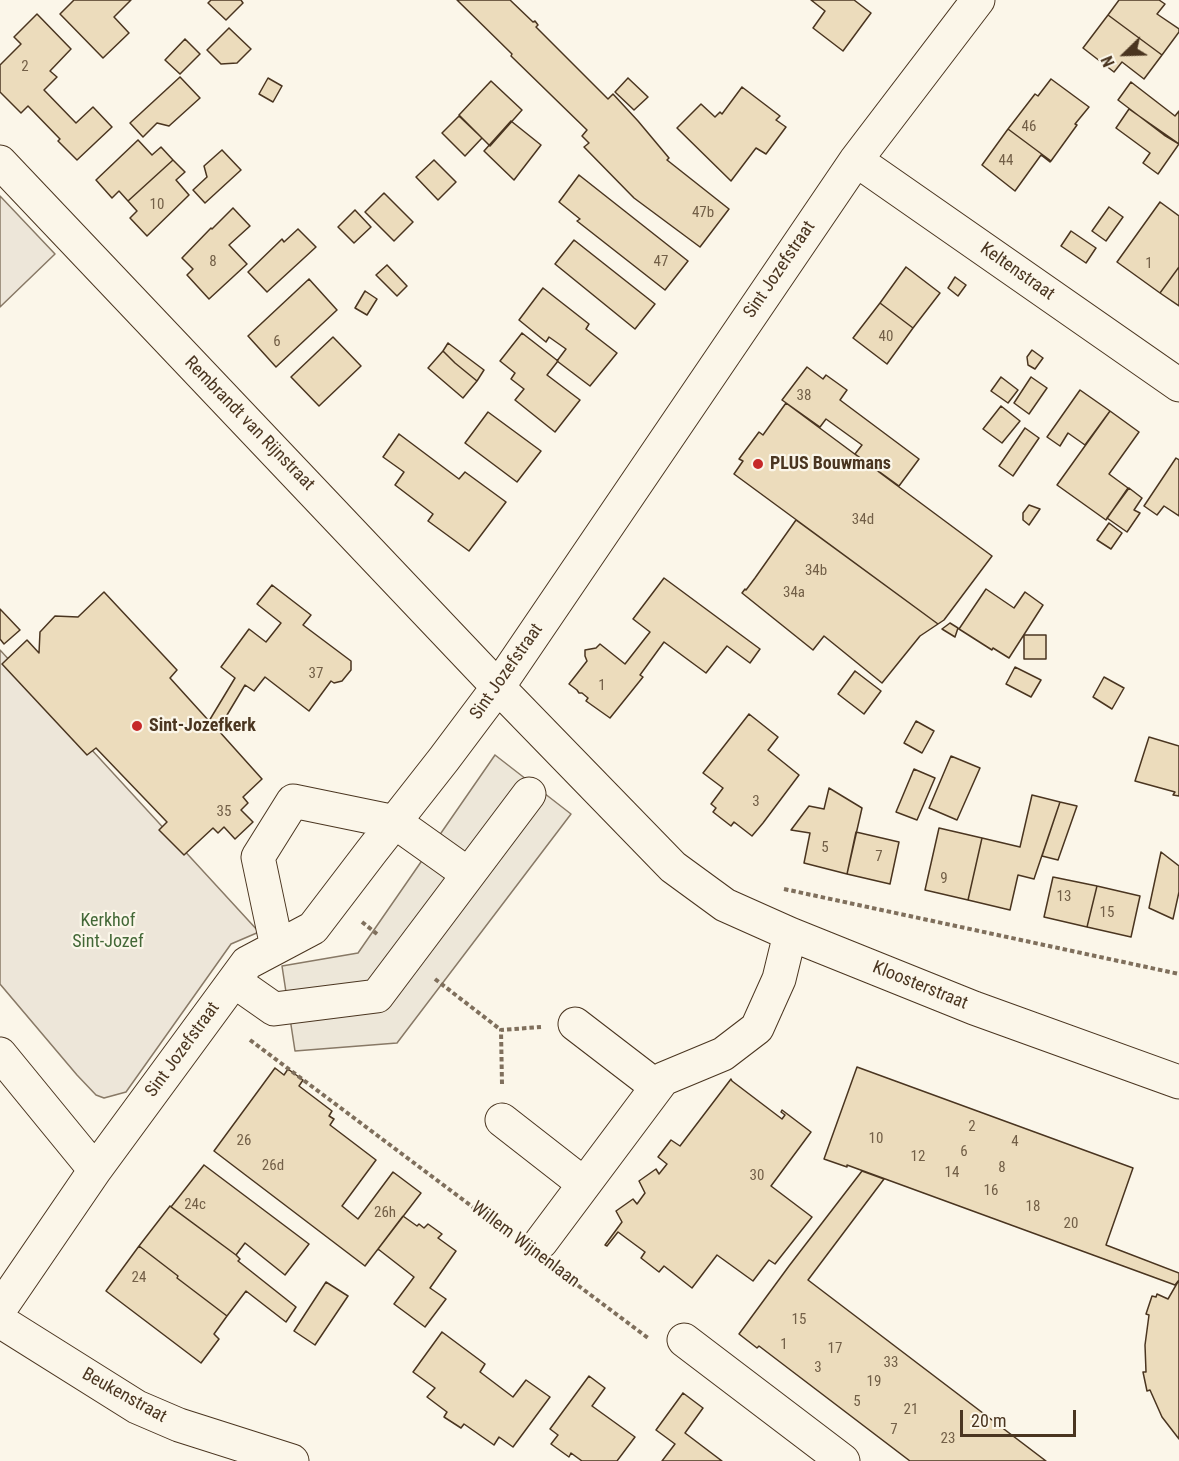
<!DOCTYPE html>
<html>
<head>
<meta charset="utf-8">
<style>
	body { margin:0 }
	#map { position:relative; width:1179px; height:1461px; overflow:hidden; background:#fbf6e9; font-family:"Roboto Condensed",sans-serif }
	canvas { display:block }
	.north { position:absolute; left:1095px; top:24px; width:60px; height:60px; -webkit-text-stroke:4px #fbf6e9; paint-order:stroke; rotate:247deg; font-size:16px; font-weight:700; line-height:24px; text-align:center; color:#4a3520 }
	.north::after { content:''; display:block; margin:auto; width:21px; height:27px; background:#4a3520; clip-path:polygon(50% 0,100% 100%,50% 72%,0 100%) }
	.scale { position:absolute; left:960px; top:1410px; width:116px; height:27px; box-sizing:border-box; border:3px solid #4a3520; border-top:0; padding-left:8px; font-size:18px; line-height:21px; white-space:nowrap; color:#4a3520; -webkit-text-stroke:4px #fbf6e9; paint-order:stroke }
</style>
</head>
<body>
<div id="map">
<canvas width="1179" height="1461"></canvas>
<div class="north">N</div>
<div class="scale">20 m</div>
</div>
<script>
const ctx = document.querySelector('canvas').getContext('2d');
ctx.lineJoin = 'round';
function fill(path, color) { ctx.fillStyle = color; ctx.fill(path, 'evenodd'); }
const toPath = rows => new Path2D(rows.map(r => 'M' + r).join(''));
function strokePath(path, color, width, dash) { ctx.strokeStyle = color; ctx.lineWidth = width; ctx.lineCap = dash ? 'butt' : 'round'; ctx.setLineDash(dash || []); ctx.stroke(path); }
function write(font, color, halo, rows, align = 'center') {
  ctx.font = font + ' "Roboto Condensed",sans-serif'; ctx.lineWidth = 4.5; ctx.setLineDash([]); ctx.textBaseline = 'middle'; ctx.strokeStyle = halo; ctx.fillStyle = color; for (const [text, x, y, turn = 0] of rows) {
    ctx.save(); ctx.translate(x, y); ctx.rotate((+turn || 0) * Math.PI / 180); ctx.textAlign = isNaN(turn) ? turn : align; if (halo) ctx.strokeText(text, 0, 0); ctx.fillText(text, 0, 0); ctx.restore();
  }
}
const green = toPath([
	[0,196,55,254,0,307,0,196],
	[0,650,259,932,231,944,126,1092,104,1098,96,1095,77,1075,0,984,0,650]
]);
fill(green, '#ede6d9');
strokePath(green, '#887966', 1.5);
const parking = toPath([
	[495,755,571,814,397,1043,295,1051,282,966,358,953,495,755]
]);
fill(parking, '#ede7d9');
strokePath(parking, '#887966', 1.5);
const building = toPath([
	[74,0,131,0,114,17,129,33,103,58,60,14,74,0],
	[211,0,241,0,243,3,226,20,208,3,211,0],
	[457,0,510,0,533,22,535,21,538,25,536,27,608,99,613,94,638,121,669,158,667,160,729,209,700,247,634,198,584,147,589,143,582,136,587,130,511,56,512,54,457,0],
	[811,0,854,0,871,13,843,51,813,28,825,11,811,0],
	[1119,0,1159,0,1165,4,1157,14,1179,29,1179,32,1162,55,1108,15,1119,0],
	[37,14,71,49,50,71,57,77,44,90,76,123,93,107,112,127,77,160,58,141,60,139,28,106,21,113,0,92,0,65,21,44,14,37,37,14],
	[1108,15,1162,55,1144,79,1122,62,1114,72,1083,48,1108,15],
	[229,28,251,49,237,63,221,64,207,50,229,28],
	[185,39,200,54,180,74,165,60,185,39],
	[180,77,200,98,169,126,157,123,143,137,130,123,180,77],
	[268,78,282,86,273,102,259,94,268,78],
	[628,78,648,97,634,110,615,92,628,78],
	[1051,79,1089,107,1075,124,1077,125,1051,161,1008,129,1035,94,1038,96,1051,79],
	[491,81,522,110,490,146,459,115,491,81],
	[1131,82,1175,116,1179,111,1179,144,1164,135,1118,100,1131,82],
	[742,87,780,116,776,120,786,127,766,154,756,148,731,181,677,128,701,104,715,117,720,112,722,114,742,87],
	[1129,109,1179,144,1158,174,1143,163,1150,153,1116,128,1129,109],
	[459,116,482,138,465,156,442,133,459,116],
	[511,121,541,145,514,180,484,151,511,121],
	[1008,129,1051,161,1050,162,1041,155,1015,191,982,165,1008,129],
	[138,140,152,155,161,147,173,160,128,201,119,191,112,198,96,180,138,140],
	[222,150,241,170,205,203,193,190,207,177,204,166,222,150],
	[173,160,185,172,176,180,189,195,147,236,130,218,137,211,128,201,173,160],
	[434,160,456,182,438,200,416,177,434,160],
	[579,175,688,261,665,290,577,221,580,219,559,202,579,175],
	[384,193,413,222,394,241,365,212,384,193],
	[1160,202,1179,216,1179,267,1160,293,1117,262,1160,202],
	[1109,207,1123,217,1106,241,1092,231,1109,207],
	[233,208,250,226,229,245,247,264,209,299,187,275,193,269,182,258,211,228,212,229,233,208],
	[355,210,371,227,354,243,338,227,355,210],
	[298,229,316,247,267,292,248,272,282,239,284,242,298,229],
	[1071,231,1096,248,1086,263,1061,246,1071,231],
	[574,240,655,304,635,329,555,264,574,240],
	[387,265,407,286,397,296,376,275,387,265],
	[906,267,940,293,913,328,880,303,906,267],
	[1179,267,1179,306,1160,293,1179,267],
	[955,277,966,285,958,296,948,288,955,277],
	[309,279,337,310,276,367,248,336,309,279],
	[543,288,589,324,586,329,617,353,590,386,557,361,566,349,549,337,546,342,519,320,543,288],
	[365,291,377,299,367,315,355,308,365,291],
	[880,303,913,328,887,364,853,338,880,303],
	[522,333,558,361,547,375,580,400,555,432,515,400,524,389,511,379,515,373,500,361,522,333],
	[333,337,361,366,319,406,291,377,333,337],
	[448,343,484,370,477,381,455,363,443,351,448,343],
	[1032,350,1043,358,1035,369,1028,365,1027,357,1032,350],
	[443,351,455,363,477,381,463,398,428,368,443,351],
	[807,367,823,379,826,375,847,390,840,400,919,459,899,486,855,454,862,445,826,419,820,427,782,400,807,367],
	[1001,377,1018,390,1008,403,991,391,1001,377],
	[1031,377,1047,388,1029,414,1014,403,1031,377],
	[1080,390,1110,411,1085,445,1068,433,1060,446,1047,437,1080,390],
	[786,403,992,556,944,620,938,624,734,474,743,461,739,459,759,432,763,435,786,403],
	[1001,406,1020,421,1002,443,983,429,1001,406],
	[1110,411,1139,432,1109,474,1128,488,1106,520,1057,485,1110,411],
	[488,412,541,451,517,482,465,443,488,412],
	[1025,428,1039,438,1013,476,999,466,1025,428],
	[399,434,459,479,465,472,506,502,469,551,428,521,433,514,395,485,404,472,383,457,399,434],
	[1176,458,1179,460,1179,516,1164,506,1157,515,1144,506,1176,458],
	[1129,488,1142,498,1134,510,1140,513,1127,532,1107,518,1129,488],
	[1029,505,1040,509,1029,525,1023,520,1023,513,1029,505],
	[796,520,938,624,920,636,882,683,824,636,813,650,742,593,745,589,746,590,755,578,796,520],
	[1109,523,1122,533,1111,549,1097,540,1109,523],
	[664,578,760,649,750,663,727,646,706,673,664,642,640,675,643,677,610,718,586,701,588,698,582,693,579,693,577,690,569,684,587,661,585,656,585,650,596,648,600,644,625,664,650,632,633,619,664,578],
	[272,585,311,615,303,625,351,661,351,670,342,681,334,683,331,681,309,711,265,677,254,691,245,685,218,730,262,779,243,797,248,803,241,810,253,822,235,839,224,827,218,833,213,828,184,855,159,830,167,822,96,748,87,755,2,664,27,640,39,653,40,632,55,616,78,617,104,592,177,670,170,678,209,721,235,678,221,667,249,629,266,642,281,623,257,604,272,585],
	[986,589,1014,608,1025,592,1043,605,1009,658,993,648,992,650,959,629,986,589],
	[0,609,20,630,4,644,0,639,0,609],
	[950,623,958,628,955,637,942,629,950,623],
	[1024,635,1046,635,1046,659,1024,659,1024,635],
	[1015,667,1041,680,1031,697,1006,684,1015,667],
	[855,671,881,691,864,714,838,694,855,671],
	[1104,677,1124,688,1112,709,1093,697,1104,677],
	[749,714,778,737,768,750,799,775,763,823,752,836,734,822,731,826,713,812,716,808,711,804,723,788,703,773,749,714],
	[916,721,934,731,922,753,904,743,916,721],
	[1149,737,1179,746,1179,796,1173,795,1175,792,1135,781,1149,737],
	[951,756,980,768,957,820,929,808,951,756],
	[914,769,935,778,917,820,896,812,914,769],
	[829,788,862,808,847,874,804,863,810,833,791,830,809,806,824,809,829,788],
	[1032,795,1060,802,1034,879,1018,875,1010,910,968,900,982,838,1020,847,1032,795],
	[1060,802,1077,806,1058,860,1042,856,1060,802],
	[939,828,982,838,968,900,925,890,939,828],
	[856,832,899,842,890,884,847,874,856,832],
	[1161,852,1179,866,1179,892,1173,919,1149,908,1161,852],
	[1053,877,1097,886,1087,927,1044,917,1053,877],
	[1097,886,1140,896,1131,937,1087,927,1097,886],
	[857,1067,1133,1168,1106,1245,1179,1273,1179,1280,1175,1285,847,1165,847,1167,824,1159,857,1067],
	[275,1068,284,1075,288,1069,303,1080,299,1086,332,1111,329,1116,334,1119,330,1125,376,1160,342,1206,358,1219,393,1172,421,1193,365,1266,214,1151,275,1068],
	[731,1079,732,1081,782,1119,785,1115,781,1112,782,1110,811,1132,771,1186,812,1217,775,1264,769,1260,753,1281,717,1255,692,1288,664,1266,659,1272,641,1258,645,1252,618,1232,607,1246,605,1245,622,1222,616,1211,633,1199,637,1204,645,1193,639,1181,656,1169,659,1174,667,1164,658,1157,671,1140,680,1146,731,1079],
	[204,1165,309,1244,285,1275,245,1243,236,1255,171,1207,204,1165],
	[862,1171,884,1179,808,1280,1046,1461,910,1461,759,1346,757,1348,739,1334,789,1266,862,1171],
	[170,1206,236,1255,240,1259,238,1261,296,1307,286,1322,246,1291,227,1316,177,1278,178,1276,139,1246,170,1206],
	[403,1216,417,1226,419,1224,424,1228,428,1224,442,1234,438,1238,456,1251,430,1288,446,1299,425,1327,394,1304,414,1277,378,1249,403,1216],
	[139,1246,178,1276,177,1278,227,1316,214,1334,219,1339,201,1363,106,1291,139,1246],
	[1179,1280,1179,1439,1162,1417,1150,1390,1147,1391,1143,1372,1146,1372,1145,1345,1149,1315,1146,1314,1152,1296,1156,1297,1157,1294,1168,1299,1179,1280],
	[326,1282,348,1296,315,1345,294,1331,326,1282],
	[442,1332,485,1364,480,1372,513,1397,526,1380,550,1397,513,1447,499,1437,494,1445,464,1424,461,1428,444,1417,447,1412,427,1397,435,1388,413,1372,442,1332],
	[589,1376,605,1388,592,1406,635,1437,617,1461,582,1461,571,1453,569,1457,551,1444,558,1435,550,1429,589,1376],
	[683,1393,703,1408,685,1433,722,1461,662,1461,675,1444,656,1430,683,1393]
]);
fill(building, '#ecdcbc');
strokePath(building, '#4a3520', 1.5);
const minor = toPath([
	[856,160,1179,385],
	[0,162,498,687,673,867,725,905,790,934,974,1008,1179,1082],
	[277,947,258,857,293,801,395,822,468,874],
	[234,981,274,1009,377,996,529,794],
	[575,1024,657,1087],
	[0,1054,95,1170],
	[502,1120,584,1184],
	[541,1242,663,1079,723,1054,757,1028,779,979,790,934],
	[0,1309,95,1170,247,963,313,928,371,852,444,759,498,687,856,160,978,0],
	[0,1321,137,1407,179,1425,292,1461],
	[684,1340,843,1461]
]);
strokePath(minor, '#4a3520', 35);
strokePath(toPath([
	[784,889,1179,974],
	[362,922,377,934],
	[435,979,501,1030],
	[250,1040,506,1232],
	[502,1084,501,1030,541,1027],
	[560,1272,648,1338]
]), '#7f6f5c', 4, [4.5, 3]);
strokePath(minor, '#fbf6e9', 33);
for (const [x, y, r, color] of [
	[758,464,6,"#c62828"],
	[137,726,6,"#c62828"]
]) { const dot = new Path2D(); dot.arc(x, y, r, 0, 2 * Math.PI); ctx.fillStyle = color; ctx.fill(dot); strokePath(dot, '#fbf6e9', 2); }
write('15px', '#725f47', null, [
	["2",25,67],
	["46",1029,127],
	["44",1006,161],
	["10",157,205],
	["47b",703,213],
	["8",213,262],
	["47",661,262],
	["1",1149,264],
	["40",886,337],
	["6",277,342],
	["38",804,396],
	["34d",863,520],
	["34b",816,571],
	["34a",794,593],
	["37",316,674],
	["1",602,686],
	["3",756,802],
	["35",224,812],
	["5",825,848],
	["7",879,857],
	["9",944,879],
	["13",1064,897],
	["15",1107,913],
	["2",972,1127],
	["10",876,1139],
	["26",244,1141],
	["4",1015,1142],
	["6",964,1152],
	["12",918,1157],
	["26d",273,1166],
	["8",1002,1168],
	["14",952,1173],
	["30",757,1176],
	["16",991,1191],
	["24c",195,1205],
	["18",1033,1207],
	["26h",385,1213],
	["20",1071,1224],
	["24",139,1278],
	["15",799,1320],
	["1",784,1345],
	["17",835,1349],
	["33",891,1363],
	["3",818,1368],
	["19",874,1382],
	["5",857,1402],
	["21",911,1410],
	["7",894,1430],
	["23",948,1439]
]);
write('18px', '#4a3520', '#fbf6e9', [
	["Sint Jozefstraat",780,270,-56],
	["Keltenstraat",1017,272,35],
	["Rembrandt van Rijnstraat",249,424,46],
	["Sint Jozefstraat",507,672,-55],
	["Kloosterstraat",920,986,22],
	["Sint Jozefstraat",183,1050,-54],
	["Willem Wijnenlaan",525,1245,37],
	["Beukenstraat",124,1396,29]
]);
write('bold 18px', '#4a3520', '#fbf6e9', [
	["PLUS Bouwmans",770,464],
	["Sint-Jozefkerk",149,726]
], 'left');
write('18px', '#436837', '#fbf6e9', [
	["Kerkhof",108,921],
	["Sint-Jozef",108,942]
]);
</script>
</body>
</html>
